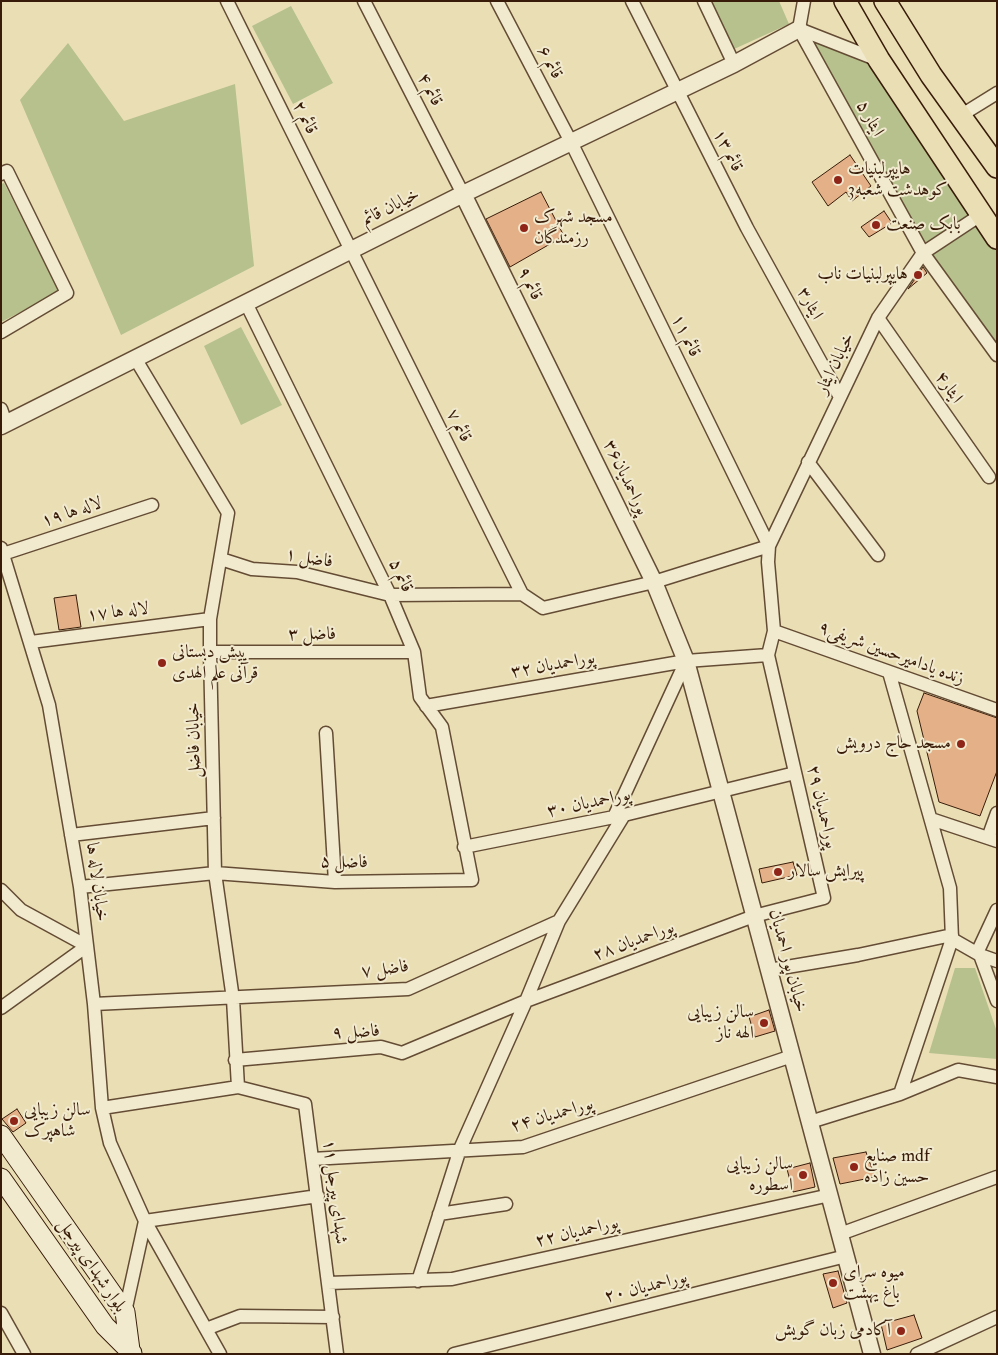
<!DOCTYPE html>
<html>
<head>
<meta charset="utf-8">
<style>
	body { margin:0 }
	#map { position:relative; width:998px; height:1355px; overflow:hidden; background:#eadeb5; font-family:"IM FELL Double Pica",serif }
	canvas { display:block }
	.frame { position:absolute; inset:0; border:2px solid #381c09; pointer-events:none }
</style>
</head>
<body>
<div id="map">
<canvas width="998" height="1355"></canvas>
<div class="frame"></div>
</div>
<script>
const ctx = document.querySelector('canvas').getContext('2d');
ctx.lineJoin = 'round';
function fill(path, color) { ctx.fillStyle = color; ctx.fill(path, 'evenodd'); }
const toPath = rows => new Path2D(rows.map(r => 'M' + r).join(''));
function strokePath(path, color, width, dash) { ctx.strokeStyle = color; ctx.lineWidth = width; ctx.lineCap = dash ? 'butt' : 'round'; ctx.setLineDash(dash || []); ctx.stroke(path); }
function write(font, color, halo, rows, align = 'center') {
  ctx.font = font + ' "IM FELL Double Pica",Amiri,serif'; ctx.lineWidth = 4; ctx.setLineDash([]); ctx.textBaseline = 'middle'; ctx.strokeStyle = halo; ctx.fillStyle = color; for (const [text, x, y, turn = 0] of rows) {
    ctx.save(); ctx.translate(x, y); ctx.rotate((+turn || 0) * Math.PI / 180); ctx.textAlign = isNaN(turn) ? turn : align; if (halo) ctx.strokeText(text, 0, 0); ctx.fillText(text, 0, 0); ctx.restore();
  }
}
fill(toPath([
	[709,1,779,1,789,24,732,50],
	[291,6,333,83,293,104,252,26],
	[811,38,876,64,974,214,924,246],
	[68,43,124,121,235,84,254,266,121,335,20,100],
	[4,183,60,292,1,322,1,184],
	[980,221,997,245,997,346,932,255],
	[241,327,282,405,241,425,204,346],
	[955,968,975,968,997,1032,997,1059,929,1053]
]), '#b6c18e');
const building = toPath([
	[850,155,871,186,852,201,846,192,828,206,812,182,850,155],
	[541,192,564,236,510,267,486,219,541,192],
	[884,211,892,223,869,237,861,227,884,211],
	[923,267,927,273,908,289,923,267],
	[76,595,81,627,59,630,54,598,76,595],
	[924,693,997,718,997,771,980,816,939,802,917,711,924,693],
	[793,862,797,875,762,883,759,869,793,862],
	[769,1010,775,1031,755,1037,749,1017,769,1010],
	[17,1109,26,1123,13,1132,2,1119,17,1109],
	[866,1152,875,1177,840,1184,833,1158,866,1152],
	[810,1163,815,1187,793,1192,787,1169,810,1163],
	[838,1271,847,1303,833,1308,823,1274,838,1271],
	[914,1315,922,1338,887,1350,881,1324,914,1315]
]);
fill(building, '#e3b088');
strokePath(building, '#381c09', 1);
const minor = toPath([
	[227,1,522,594,543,608,654,582,769,546,571,142,497,1],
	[364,1,463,194],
	[632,1,747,228,840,397],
	[704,1,734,64],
	[799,29,923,253,997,355],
	[799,29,878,60],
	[799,29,804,1],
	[960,116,997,93],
	[1,174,7,171,67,293,1,332],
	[878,318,989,477],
	[135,358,228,513,210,619,210,652,215,873,233,999,238,1087],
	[1,409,6,423],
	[808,462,878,555],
	[1,548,49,705,80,887,94,1004,102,1108,110,1143,145,1221,220,1354],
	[3,554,152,505],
	[221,559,252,569,297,572,390,595,522,594],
	[774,631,997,710],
	[31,642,210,619],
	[210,652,414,652],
	[889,672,950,888,952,939,980,955,997,961],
	[426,706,686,661,768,655],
	[326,733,335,882],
	[614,817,686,661],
	[931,819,997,841],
	[71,835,214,818],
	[988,838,997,813],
	[464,847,624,815,795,773],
	[80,887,215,873,335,882,472,880,442,727,420,697,414,652,390,595,246,303],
	[1,890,21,910,87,946,1,1008],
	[977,953,997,910],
	[980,955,997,1001],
	[769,970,858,955,952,935],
	[94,1004,408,989,559,921],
	[235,1060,381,1047,402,1053,526,1001,754,916,824,898,768,655,774,631,768,562,769,546,878,318,923,253,982,214],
	[900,1094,952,939],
	[102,1108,238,1087,305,1104,337,1354],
	[810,1122,900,1094,958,1070,997,1077],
	[312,1159,523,1147,792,1056],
	[439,1214,506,1204],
	[145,1221,318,1196],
	[840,1234,997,1177],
	[418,1281,460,1149,526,1001,559,921,624,815],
	[328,1283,452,1279,830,1195],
	[125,1312,145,1221],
	[1,1313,24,1354],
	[206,1329,240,1316,333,1317],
	[454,1354,846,1256],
	[917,1354,997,1317]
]);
const tertiary = toPath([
	[463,194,654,582,686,661,872,1354],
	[1,426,463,194,734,64,799,29]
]);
const secondary = toPath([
	[1,1135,125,1312,130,1350],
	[1,1178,105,1326,132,1353]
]);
const trunk = toPath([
	[845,1,879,60,997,238],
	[885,1,931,75,997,167]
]);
strokePath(minor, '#644c34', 15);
strokePath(tertiary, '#644c34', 19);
strokePath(secondary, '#381c09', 21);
strokePath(trunk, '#381c09', 24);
strokePath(minor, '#f1eacf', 12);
strokePath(tertiary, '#f1eacf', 16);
strokePath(secondary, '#f1eacf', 19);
strokePath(trunk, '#eadeb5', 21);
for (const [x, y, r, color] of [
	[838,180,5,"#8f2418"],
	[876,225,5,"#8f2418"],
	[524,228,5,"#8f2418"],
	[918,275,5,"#8f2418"],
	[162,663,5,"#8f2418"],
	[961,744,5,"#8f2418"],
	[778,872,5,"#8f2418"],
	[764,1023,5,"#8f2418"],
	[14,1121,5,"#8f2418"],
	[854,1167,5,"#8f2418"],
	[803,1175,5,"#8f2418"],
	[833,1283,5,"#8f2418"],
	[901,1331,5,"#8f2418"]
]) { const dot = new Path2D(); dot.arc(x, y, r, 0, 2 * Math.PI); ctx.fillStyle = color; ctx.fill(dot); strokePath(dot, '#f1eacf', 2); }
write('18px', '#381c09', '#f1eacf', [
	["قائم ۶",549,63,62],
	["قائم ۴",429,90,63],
	["قائم ۲",304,118,64],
	["ایثار ۵",869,119,61],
	["قائم ۱۳",727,151,63],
	["خیابان قائم",391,208,-27],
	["قائم ۹",529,284,64],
	["ایثار۳",809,304,61],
	["قائم ۱۱",685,336,64],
	["خیابان ایثار",836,364,-64],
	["ایثار۴",948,388,55],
	["قائم ۷",458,426,63],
	["پوراحمدیان۳۶",625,478,64],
	["لاله ها ۱۹",72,513,-18],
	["فاضل ۱",309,559,10],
	["قائم ۵",400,576,65],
	["لاله ها ۱۷",118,613,-7],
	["فاضل ۳",312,635],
	["زنده یادامیرحسین شریفی۹",891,654,20],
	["پوراحمدیان ۳۲",553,666,-10],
	["خیابان فاضل",195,740,-91],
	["پوراحمدیان ۳۰",589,804,-12],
	["پوراحمدیان ۲۹",821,807,77],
	["فاضل ۵",344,863,1],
	["خیابان لاله ها",96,882,82],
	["پوراحمدیان ۲۸",634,942,-20],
	["خیابان پور احمدیان",787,961,75],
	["فاضل ۷",385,970,-7],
	["فاضل ۹",356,1033,-3],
	["پوراحمدیان ۲۴",552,1116,-16],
	["شهدای پیرجل ۱۱",334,1192,83],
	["پوراحمدیان ۲۲",577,1233,-13],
	["بلوار شهدای پیرجل",91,1266,56],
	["پوراحمدیان ۲۰",646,1288,-14]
]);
write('18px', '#381c09', '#f1eacf', [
	["هایپرلبنیات",848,170],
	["کوهدشت شعبه3",848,191],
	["مسجد شهرک",534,218],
	["رزمندگان",534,239],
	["بابک صنعت",886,225],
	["هایپرلبنیات ناب",908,275,"right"],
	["پیش دبستانی",172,653],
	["قرآنی علم الهدی",172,674],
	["مسجد حاج درویش",951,744,"right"],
	["پیرایش سالار",788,872],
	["سالن زیبایی",754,1013,"right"],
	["الهه ناز",754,1034,"right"],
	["سالن زیبایی",24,1111],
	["شاهپرک",24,1132],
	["صنایع mdf",864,1157],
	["حسین زاده",864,1178],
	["سالن زیبایی",793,1165,"right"],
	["اسطوره",793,1186,"right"],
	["میوه سرای",843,1273],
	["باغ یهشت",843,1294],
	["آکادمی زبان گویش",891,1331,"right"]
], 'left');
</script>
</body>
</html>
